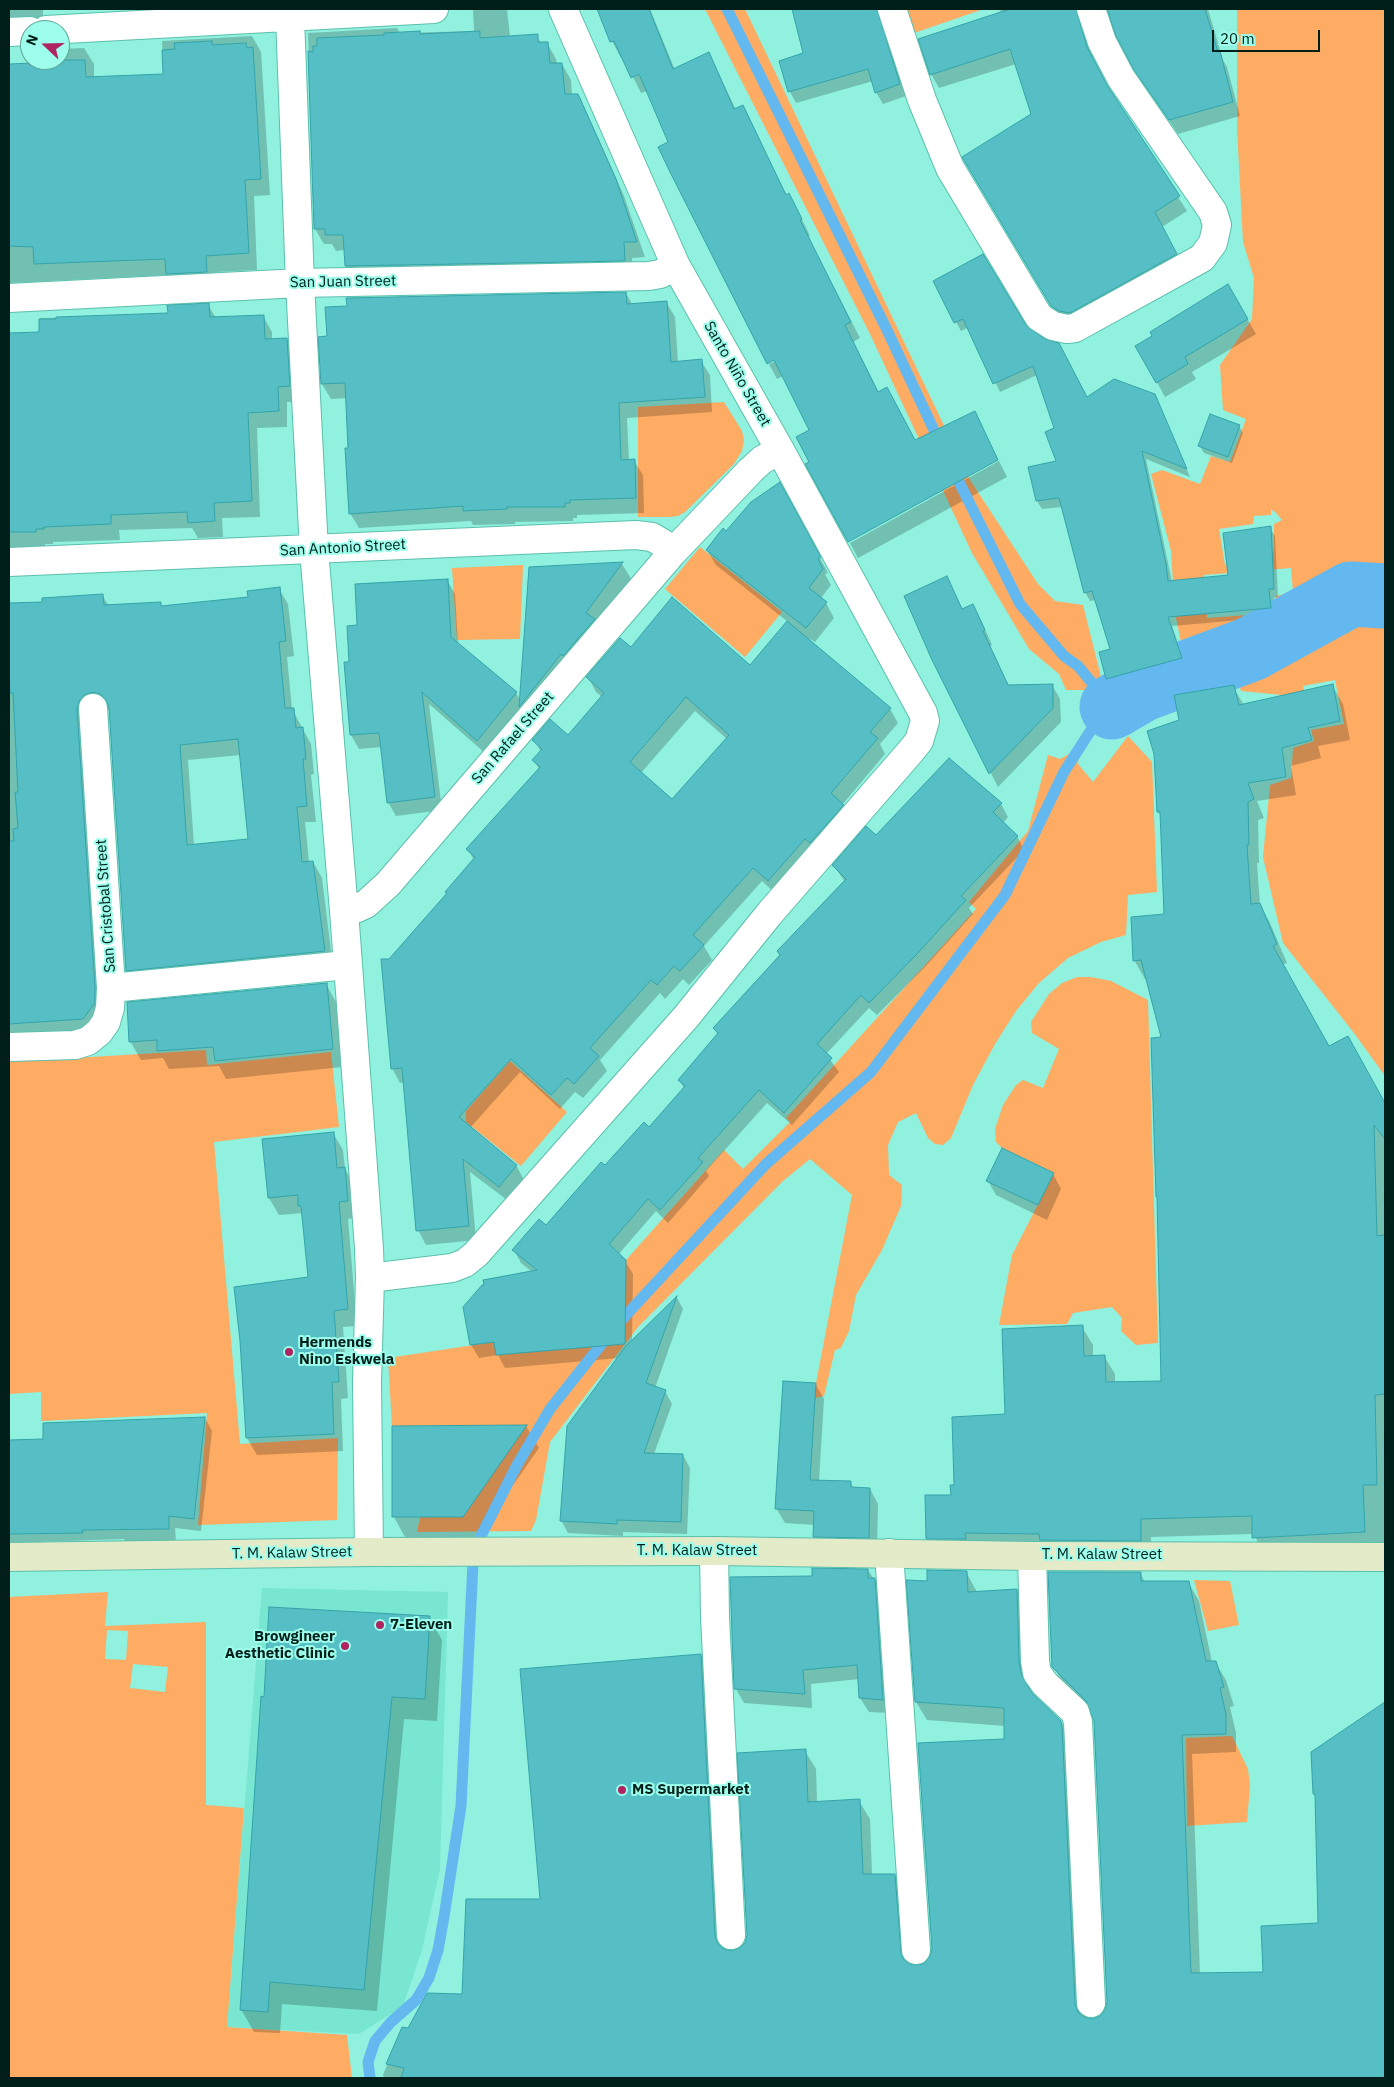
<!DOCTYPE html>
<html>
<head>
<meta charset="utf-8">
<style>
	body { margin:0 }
	#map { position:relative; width:1394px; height:2087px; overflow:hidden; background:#8ff1de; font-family:"IBM Plex Sans",sans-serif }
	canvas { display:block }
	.frame { position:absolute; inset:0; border:10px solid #001f1a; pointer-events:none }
	.north { position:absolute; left:20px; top:20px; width:50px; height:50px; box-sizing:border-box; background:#9cfeeb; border:1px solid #5ea597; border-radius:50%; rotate:291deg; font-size:14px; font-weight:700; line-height:20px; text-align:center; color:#001f1a }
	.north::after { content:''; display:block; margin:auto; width:18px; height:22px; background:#af2360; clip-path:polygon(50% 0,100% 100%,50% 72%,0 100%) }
	.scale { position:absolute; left:1212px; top:30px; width:108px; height:22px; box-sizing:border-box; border:2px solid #001f1a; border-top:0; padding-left:6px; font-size:15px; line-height:18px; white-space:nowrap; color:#001f1a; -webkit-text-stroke:4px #9cfeeb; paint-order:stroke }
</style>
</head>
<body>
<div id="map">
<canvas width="1394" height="2087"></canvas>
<div class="frame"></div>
<div class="north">N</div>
<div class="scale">20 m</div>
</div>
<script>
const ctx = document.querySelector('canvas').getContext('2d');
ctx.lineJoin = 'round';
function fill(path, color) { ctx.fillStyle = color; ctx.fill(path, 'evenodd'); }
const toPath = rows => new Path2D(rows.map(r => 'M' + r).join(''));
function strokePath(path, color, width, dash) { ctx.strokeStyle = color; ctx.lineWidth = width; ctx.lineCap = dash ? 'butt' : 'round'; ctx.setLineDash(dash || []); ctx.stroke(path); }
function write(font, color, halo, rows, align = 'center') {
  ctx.font = font + ' "IBM Plex Sans",sans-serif'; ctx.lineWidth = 4; ctx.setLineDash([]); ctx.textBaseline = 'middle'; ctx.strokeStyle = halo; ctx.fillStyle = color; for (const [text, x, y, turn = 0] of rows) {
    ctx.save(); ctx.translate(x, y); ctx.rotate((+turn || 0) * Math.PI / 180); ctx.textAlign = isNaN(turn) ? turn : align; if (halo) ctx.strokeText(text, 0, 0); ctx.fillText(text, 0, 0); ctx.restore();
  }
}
fill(toPath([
	[262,1588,448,1592,440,1869,422,1950,403,2006,359,2034,227,2027]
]), '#78e6d1');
fill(toPath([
	[705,9,745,9,970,480,1038,584,1055,601,1083,605,1104,689,1113,696,1152,680,1163,670,1184,657,1175,613,1171,551,1151,474,1162,470,1200,484,1211,456,1230,462,1246,419,1223,410,1220,365,1252,319,1254,278,1243,242,1237,128,1237,9,1385,9,1385,1076,1354,1033,1283,943,1263,857,1270,785,1291,778,1293,748,1314,741,1311,730,1344,724,1335,680,1303,686,1306,700,1286,706,1282,695,1241,691,1234,670,1211,677,1160,702,1143,715,1131,718,1120,714,1107,718,1095,730,1079,756,1078,764,1093,782,1128,736,1152,762,1157,892,1128,895,1126,935,1101,942,1068,958,1039,983,1016,1011,995,1044,973,1085,951,1138,943,1145,935,1144,928,1138,916,1113,898,1122,888,1145,889,1175,902,1185,901,1206,882,1250,856,1295,849,1331,841,1348,835,1350,824,1396,815,1398,816,1383,852,1195,810,1159,783,1181,638,1327,550,1442,536,1520,531,1531,417,1532,420,1517,463,1516,526,1425,392,1426,388,1358,494,1342,496,1355,584,1347,626,1298,626,1260,724,1150,743,1169,790,1122,786,1118,976,909,969,902,1028,831,1048,755,1060,759,1074,751,1099,711,1094,695,1088,690,1066,690,1059,674,1029,649,972,553,870,334],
	[1271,509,1276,513,1282,520,1274,524,1274,551,1259,552,1260,561,1225,565,1219,529,1253,524,1254,516,1271,515],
	[1291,568,1293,592,1276,596,1276,613,1207,618,1204,575],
	[906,9,984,9,914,33],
	[724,402,742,431,744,440,742,451,734,464,685,512,678,516,670,517,638,517,638,407],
	[700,547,782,612,745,657,665,589],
	[523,565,520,639,457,640,452,568],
	[1077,977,1091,977,1111,981,1148,1000,1158,1343,1136,1345,1121,1331,1122,1318,1112,1307,1073,1313,1067,1324,999,1325,1012,1255,1054,1173,1002,1148,996,1142,995,1129,1003,1105,1016,1085,1023,1080,1043,1088,1059,1049,1032,1033,1031,1022,1049,994,1062,983],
	[206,1050,207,1065,331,1052,339,1127,214,1142,240,1444,338,1438,337,1520,198,1525,207,1413,41,1421,41,1392,9,1394,9,1062],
	[510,1061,567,1112,521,1166,466,1122,466,1111],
	[1194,1580,1230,1581,1239,1625,1208,1631],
	[108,1592,105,1626,206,1622,206,1805,244,1808,227,2027,347,2035,352,2078,9,2078,9,1597],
	[107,1630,128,1631,126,1660,105,1659],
	[133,1664,168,1667,165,1692,130,1688],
	[1232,1736,1248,1769,1250,1786,1247,1822,1187,1826,1186,1738]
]), '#feab63');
fill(toPath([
	[9,9,49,9,43,9,43,21,9,22],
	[137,9,404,9,142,18],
	[473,9,507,9,510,37,537,36,541,43,547,43,556,59,557,64,562,64,571,80,572,95,577,95,586,111,624,196,645,257,632,258,633,276,355,282,346,266,345,250,336,251,332,244,324,244,315,229,308,33,397,28,400,33,474,31],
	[601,9,650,9,675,70,709,53,736,110,742,106,787,196,798,211,810,236,808,237,860,338,853,342,879,393,915,441,975,412,998,459,849,541,811,462,811,430,783,376,777,379,769,364,780,359,670,142,647,91,641,93,623,57,621,58,612,41],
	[793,9,880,9,883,27,906,96,883,104,876,92,873,81,796,103,790,92,781,61,804,54],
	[1000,9,1094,9,1084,29,1096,65,1111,93,1187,211,1162,227,1184,269,1060,320,964,158,1032,115,1016,64,939,88,931,74,1001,13],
	[1106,9,1208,9,1223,60,1227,67,1240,116,1178,134,1144,84,1109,11],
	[252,36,261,52,270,195,254,196,257,270,215,272,216,289,176,291,168,275,9,283,9,65,34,64,34,60,60,60,60,49,84,48,94,64,94,78,164,75,162,41],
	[934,281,1025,326,1087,398,1154,395,1190,477,1146,459,1172,582,1229,576,1270,528,1275,536,1278,597,1274,598,1275,617,1172,626,1186,667,1112,688,1107,679,1101,653,1111,650,1096,600,1090,601,1085,592,1062,507,1042,509,1037,501,1058,462,1056,428,1037,375,1000,392,969,327,961,331],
	[1228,286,1256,334,1192,372,1196,379,1165,397,1137,346],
	[626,293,632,304,666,302,675,317,678,362,701,361,710,375,712,412,627,418,629,461,634,461,643,475,644,513,577,515,577,518,573,518,573,521,515,522,515,524,473,525,471,521,359,528,350,513,347,398,331,399,322,384],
	[208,305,216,318,263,316,272,332,272,340,287,339,296,355,298,402,287,402,287,427,257,428,260,517,222,518,223,537,198,538,192,528,119,530,120,540,53,542,53,544,45,544,45,548,9,555,9,334,41,333,40,318,169,315],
	[1239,426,1243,433,1232,463,1204,453,1200,446],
	[999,461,1007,477,858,558,850,543],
	[788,499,828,573,825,574,831,585,821,598,826,603,834,618,815,642,810,639,808,640,890,709,898,723,880,744,885,754,842,805,851,820,777,895,762,881,704,946,712,960,689,985,683,979,665,999,660,993,600,1060,607,1071,583,1098,575,1092,560,1109,520,1072,470,1128,516,1165,524,1180,507,1200,470,1172,476,1240,426,1245,418,1230,405,1082,400,1083,392,1068,390,960,448,894,474,860,468,850,539,769,534,760,541,752,534,740,568,737,602,697,596,692,588,677,631,649,751,667,788,622,716,565,707,550,726,532],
	[695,711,727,739,672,801,641,773],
	[622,564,635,585,485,753,429,704,442,810,396,816,388,802,382,747,359,749,351,735,346,663,350,663,359,626,447,580,455,594,458,644,516,693,521,701,530,568],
	[946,577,963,610,973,606,981,620,992,645,990,646,1009,686,1052,685,1060,699,1061,722,998,787,933,660],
	[279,589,288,604,294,656,287,657,292,709,311,744,314,774,311,775,316,822,305,822,309,862,313,862,322,878,333,967,136,986,127,971,110,710,101,708,104,1005,92,1034,9,1040,9,605,43,603,102,595,109,606,160,603,162,607,249,598],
	[241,755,250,840,194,845,188,760],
	[1332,685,1343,704,1350,740,1318,746,1321,758,1291,766,1296,795,1257,801,1264,818,1258,820,1259,863,1257,863,1260,905,1270,923,1287,963,1282,965,1329,1048,1358,1056,1385,1105,1385,1545,1264,1556,1254,1534,1151,1537,1151,1559,938,1557,927,1538,952,1496,955,1486,1006,1415,1082,1327,1093,1345,1093,1357,1104,1356,1115,1374,1115,1383,1162,1382,1163,1038,1147,979,1145,979,1134,960,1165,915,1161,816,1158,812,1181,721,1233,687,1244,705],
	[949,760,1001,804,1008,817,1003,823,1017,836,1024,850,969,908,973,914,925,967,877,1015,869,1008,826,1054,839,1072,792,1125,767,1103,706,1171,709,1176,668,1223,656,1211,618,1255,625,1261,633,1274,632,1342,677,1298,683,1309,655,1388,665,1391,672,1404,654,1454,683,1455,690,1468,687,1534,623,1532,623,1536,568,1533,561,1520,619,1358,505,1368,498,1355,479,1358,471,1345,465,1307,532,1272,521,1263,514,1250,546,1227,605,1167,650,1129,684,1088,679,1080,718,1035,714,1028,845,882,834,866,876,837],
	[326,984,336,1002,342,1067,226,1079,219,1066,169,1069,163,1058,141,1060,130,1041],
	[333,1133,343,1150,345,1169,354,1185,357,1218,348,1219,357,1326,343,1327,348,1398,341,1399,343,1451,257,1455,247,1438,309,1278,303,1213,279,1215,269,1198,263,1140],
	[1053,1174,1061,1189,1047,1220,996,1195,988,1181],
	[816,1385,824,1399,819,1481,850,1482,854,1489,870,1489,878,1504,877,1552,823,1551,814,1537,815,1525,785,1523,776,1508],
	[205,1418,212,1431,201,1531,175,1528,176,1541,126,1542,124,1539,9,1543,9,1441,44,1440],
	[526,1426,539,1448,476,1538,406,1539,394,1517],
	[868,1570,883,1594,891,1713,869,1712,860,1698,859,1679,811,1684,812,1708,744,1703,736,1689,813,1577],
	[966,1572,977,1592,1017,1590,1027,1609,1029,1681,1031,1694,1060,1721,1072,1744,1085,2018,1091,2020,1101,2017,1106,2010,1108,2002,1095,1721,1092,1713,1064,1685,1053,1666,1140,1573,1145,1582,1188,1582,1199,1601,1212,1662,1215,1662,1226,1680,1234,1706,1230,1707,1236,1733,1236,1752,1192,1754,1200,1974,1264,1973,1319,1924,1316,1797,1314,1794,1312,1753,1385,1703,1385,2078,384,2078,383,2075,402,2028,409,2029,464,1995,541,1901,701,1655,711,1674,725,1951,731,1952,740,1949,746,1943,805,1751,816,1769,817,1802,859,1801,870,1819,872,1875,894,1875,905,1893,910,1965,918,1967,925,1964,931,1958,1005,1740,1005,1726,927,1720,916,1702,929,1582],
	[429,1618,442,1640,437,1721,404,1719,377,2011,282,2004,280,2033,254,2032,241,2009,265,1698]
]), '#0003');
strokePath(toPath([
	[727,9,887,330,940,443],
	[370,2078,368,2062,375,2041,391,2022,416,2000,429,1978,438,1950,444,1917,461,1806,473,1563,482,1534,517,1465,550,1409,615,1327,766,1164,871,1072,1005,895,1064,772,1100,716,1112,707,1078,666,1064,656,1020,604,952,468]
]), '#64b8f0', 11);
strokePath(toPath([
	[1112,707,1143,689,1251,649,1351,594,1385,596]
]), '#64b8f0', 65);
const building = toPath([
	[597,9,649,9,673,69,709,52,734,109,743,105,786,195,789,193,802,219,800,220,851,322,845,325,878,392,887,387,915,440,975,411,998,460,848,542,805,464,809,462,796,437,809,430,774,360,767,364,670,172,658,147,668,142,639,74,631,78,614,41,610,42,597,9],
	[792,9,877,9,900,84,875,93,868,69,788,92,779,61,803,53,792,9],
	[1010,9,1076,9,1087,47,1107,85,1180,196,1155,212,1177,254,1070,313,1059,311,1051,306,962,157,1031,114,1010,49,930,75,918,39,1010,9],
	[1107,9,1205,9,1218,52,1220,51,1233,102,1169,120,1134,70,1116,36,1107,9],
	[420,31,420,34,480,31,480,38,538,34,538,42,548,42,550,63,562,63,565,94,578,94,616,179,637,242,624,242,625,261,345,266,343,235,325,235,325,229,314,229,308,51,313,52,313,46,317,46,317,38,384,35,384,33,420,31],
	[212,41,212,45,246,43,247,48,253,47,261,179,245,180,249,253,206,256,207,272,166,274,165,259,34,264,33,247,9,246,9,64,33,63,32,60,85,60,86,77,163,74,162,50,175,49,174,43,212,41],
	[983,254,1026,325,1045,339,1059,343,1087,397,1114,379,1155,394,1187,469,1142,451,1166,564,1168,581,1228,575,1223,533,1271,526,1274,589,1269,589,1271,608,1168,617,1182,658,1106,679,1099,652,1110,649,1092,591,1084,593,1059,498,1036,501,1028,467,1056,461,1045,432,1054,428,1033,366,993,384,963,319,954,323,933,281,983,254],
	[1228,284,1248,319,1185,357,1188,364,1156,383,1135,346,1152,336,1150,332,1228,284],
	[626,292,627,304,667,301,671,362,702,359,705,397,619,403,621,460,635,459,636,498,570,500,570,503,565,503,565,507,507,507,507,509,463,511,463,506,349,514,345,448,348,448,345,383,321,384,318,337,327,336,325,307,347,306,346,298,626,292],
	[209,303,210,317,264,315,265,339,287,338,290,386,278,387,279,411,248,413,252,501,214,503,215,521,188,523,187,512,111,515,111,524,44,527,44,529,36,529,36,532,9,532,9,333,39,332,39,319,56,319,56,317,168,313,167,305,209,303],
	[1210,414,1240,425,1228,457,1198,446,1210,414],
	[780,482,821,557,818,559,823,569,809,588,827,602,806,628,706,550,723,528,726,531,751,502,780,482],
	[623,562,586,613,595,619,563,656,561,654,519,707,529,567,623,562],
	[947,576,962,609,973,604,985,630,983,631,1008,685,1053,684,1053,708,989,774,932,660,904,596,947,576],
	[448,579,451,637,517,692,477,741,422,692,435,797,387,803,379,733,350,735,344,662,349,662,347,626,357,625,355,584,448,579],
	[280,587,286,641,279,642,285,708,294,708,296,728,303,727,306,759,303,759,307,806,297,807,302,862,313,861,325,951,126,971,109,707,106,700,100,694,92,692,84,695,79,701,77,709,95,988,95,1003,83,1019,9,1024,9,841,14,841,13,829,18,828,15,792,18,792,13,693,10,693,9,665,9,603,42,602,42,598,103,594,104,605,161,602,161,606,248,597,247,591,280,587],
	[238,739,248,839,187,845,180,745,238,739],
	[672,597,750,665,787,621,891,708,870,732,878,738,831,793,844,805,810,843,805,839,768,881,753,868,693,935,704,945,680,971,674,966,657,985,651,980,590,1048,599,1056,574,1084,567,1078,551,1095,511,1059,459,1117,517,1165,499,1187,463,1159,469,1226,416,1231,402,1068,391,1069,381,959,389,959,447,893,445,892,475,857,466,849,540,767,532,760,542,749,532,740,550,719,568,735,604,693,586,677,620,638,631,647,672,597],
	[686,697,729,735,672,799,630,762,686,697],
	[1333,684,1340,721,1308,728,1312,740,1282,748,1286,777,1248,783,1254,799,1248,802,1249,845,1247,845,1251,904,1260,903,1277,944,1273,946,1329,1046,1348,1036,1385,1103,1385,1139,1374,1125,1377,1236,1385,1235,1385,1394,1375,1395,1377,1485,1363,1485,1365,1532,1252,1538,1252,1516,1141,1519,1141,1541,1040,1540,1039,1534,965,1533,966,1539,926,1539,925,1495,951,1495,950,1485,954,1485,952,1417,1005,1414,1002,1329,1083,1325,1084,1356,1105,1355,1106,1382,1161,1381,1157,1197,1156,1197,1151,1038,1161,1037,1141,960,1133,961,1131,917,1164,914,1160,812,1157,812,1154,754,1147,731,1179,720,1174,695,1234,685,1239,705,1333,684],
	[949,758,1002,803,993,812,1018,836,961,896,966,900,917,954,869,1003,861,995,817,1044,832,1058,784,1113,759,1090,698,1158,703,1162,660,1210,648,1199,609,1244,626,1260,625,1344,496,1355,494,1342,470,1345,463,1307,482,1285,484,1285,483,1280,537,1270,512,1250,539,1219,546,1225,601,1162,605,1165,644,1122,649,1127,685,1086,678,1080,718,1033,713,1028,780,955,777,951,846,879,832,865,866,826,876,835,949,758],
	[327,983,333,1049,215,1061,213,1047,157,1051,157,1040,129,1042,127,1002,327,983],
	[334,1132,337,1168,345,1167,348,1201,339,1202,348,1309,334,1311,339,1382,332,1382,334,1434,246,1438,240,1341,234,1287,308,1277,301,1206,298,1206,298,1195,268,1198,262,1139,334,1132],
	[1002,1148,1054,1173,1038,1205,986,1181,1002,1148],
	[677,1296,646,1383,666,1390,644,1453,683,1454,681,1522,617,1520,617,1524,560,1521,567,1426,625,1347,677,1296],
	[783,1381,816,1383,810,1480,851,1481,851,1487,870,1488,869,1538,813,1537,814,1511,775,1509,783,1381],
	[205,1417,194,1519,169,1516,169,1529,82,1530,83,1533,9,1534,9,1440,43,1439,43,1423,205,1417],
	[527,1425,463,1517,392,1517,392,1426,527,1425],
	[812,1568,868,1569,868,1578,875,1578,883,1700,859,1698,857,1665,803,1670,805,1694,734,1689,730,1577,812,1576,812,1568],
	[927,1570,967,1571,968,1592,1017,1589,1019,1662,1022,1676,1032,1693,1061,1721,1062,1725,1075,2004,1078,2012,1084,2017,1092,2019,1100,2016,1105,2010,1107,2002,1094,1721,1086,1701,1052,1667,1048,1572,1141,1572,1141,1581,1189,1581,1206,1661,1216,1661,1224,1687,1220,1688,1226,1714,1226,1734,1182,1735,1191,1973,1263,1972,1261,1926,1318,1923,1315,1794,1313,1794,1311,1752,1385,1702,1385,2078,401,2078,404,2068,386,2064,402,2027,408,2028,427,1993,462,1994,466,1899,540,1899,520,1669,701,1654,715,1936,718,1944,724,1949,731,1951,739,1948,745,1943,747,1935,737,1753,806,1749,808,1802,860,1799,863,1874,895,1874,901,1952,903,1959,910,1964,918,1965,925,1963,930,1956,932,1949,918,1743,1004,1739,1004,1708,915,1702,906,1580,927,1581,927,1570],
	[269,1607,430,1616,425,1699,392,1697,364,1990,270,1982,268,2012,240,2010,261,1696,264,1697,269,1607]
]);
fill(building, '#55bfc5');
strokePath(building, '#34a3a9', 1);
const street = toPath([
	[892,9,922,100,950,168,1039,317,1053,326,1067,329,1075,328,1084,323,1202,258,1213,243,1217,225,1213,212,1121,78,1102,42,1091,9],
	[290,17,300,283,314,550,344,911,369,1248,370,1278,367,1382,369,1552],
	[46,30,434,9],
	[9,32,30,31],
	[9,298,300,283,649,276,660,274,676,266],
	[9,562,636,535,652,537,664,544,673,552],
	[93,708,111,988,347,965],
	[344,911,355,909,366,904,388,884,673,552,751,470,762,460,780,450],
	[9,1047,75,1045,88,1041,99,1032,106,1022,110,1008,111,988],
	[370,1278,452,1268,465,1263,476,1254,686,1017,770,913,911,751,919,741,925,721,923,713,780,450,676,266,563,9],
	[714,1551,715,1617,731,1935],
	[889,1553,916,1950],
	[1032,1556,1035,1661,1037,1673,1045,1684,1075,1712,1078,1722,1091,2003]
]);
const secondary = toPath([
	[9,1557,369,1552,714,1551,1032,1556,1385,1557]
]);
strokePath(street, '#5cbfad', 30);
strokePath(secondary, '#5cbfad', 30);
strokePath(street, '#fff', 28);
strokePath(secondary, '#e4ebc9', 28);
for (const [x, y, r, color] of [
	[289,1352,5,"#af2360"],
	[380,1625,5,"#af2360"],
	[345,1646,5,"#af2360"],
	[622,1790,5,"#af2360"]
]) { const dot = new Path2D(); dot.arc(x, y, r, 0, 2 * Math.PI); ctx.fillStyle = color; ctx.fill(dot); strokePath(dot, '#9cfeeb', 2); }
write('15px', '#001f1a', '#9cfeeb', [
	["San Juan Street",343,282,-1],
	["Santo Niño Street",737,374,60],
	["San Antonio Street",343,548,-3],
	["San Rafael Street",513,738,-49],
	["San Cristobal Street",106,906,-94],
	["T. M. Kalaw Street",697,1551],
	["T. M. Kalaw Street",292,1553,-1],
	["T. M. Kalaw Street",1102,1555]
]);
write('bold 15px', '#001f1a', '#9cfeeb', [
	["Hermends",299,1343],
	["Nino Eskwela",299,1360],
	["7-Eleven",390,1625],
	["Browgineer",335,1637,"right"],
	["Aesthetic Clinic",335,1654,"right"],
	["MS Supermarket",632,1790]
], 'left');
</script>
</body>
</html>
